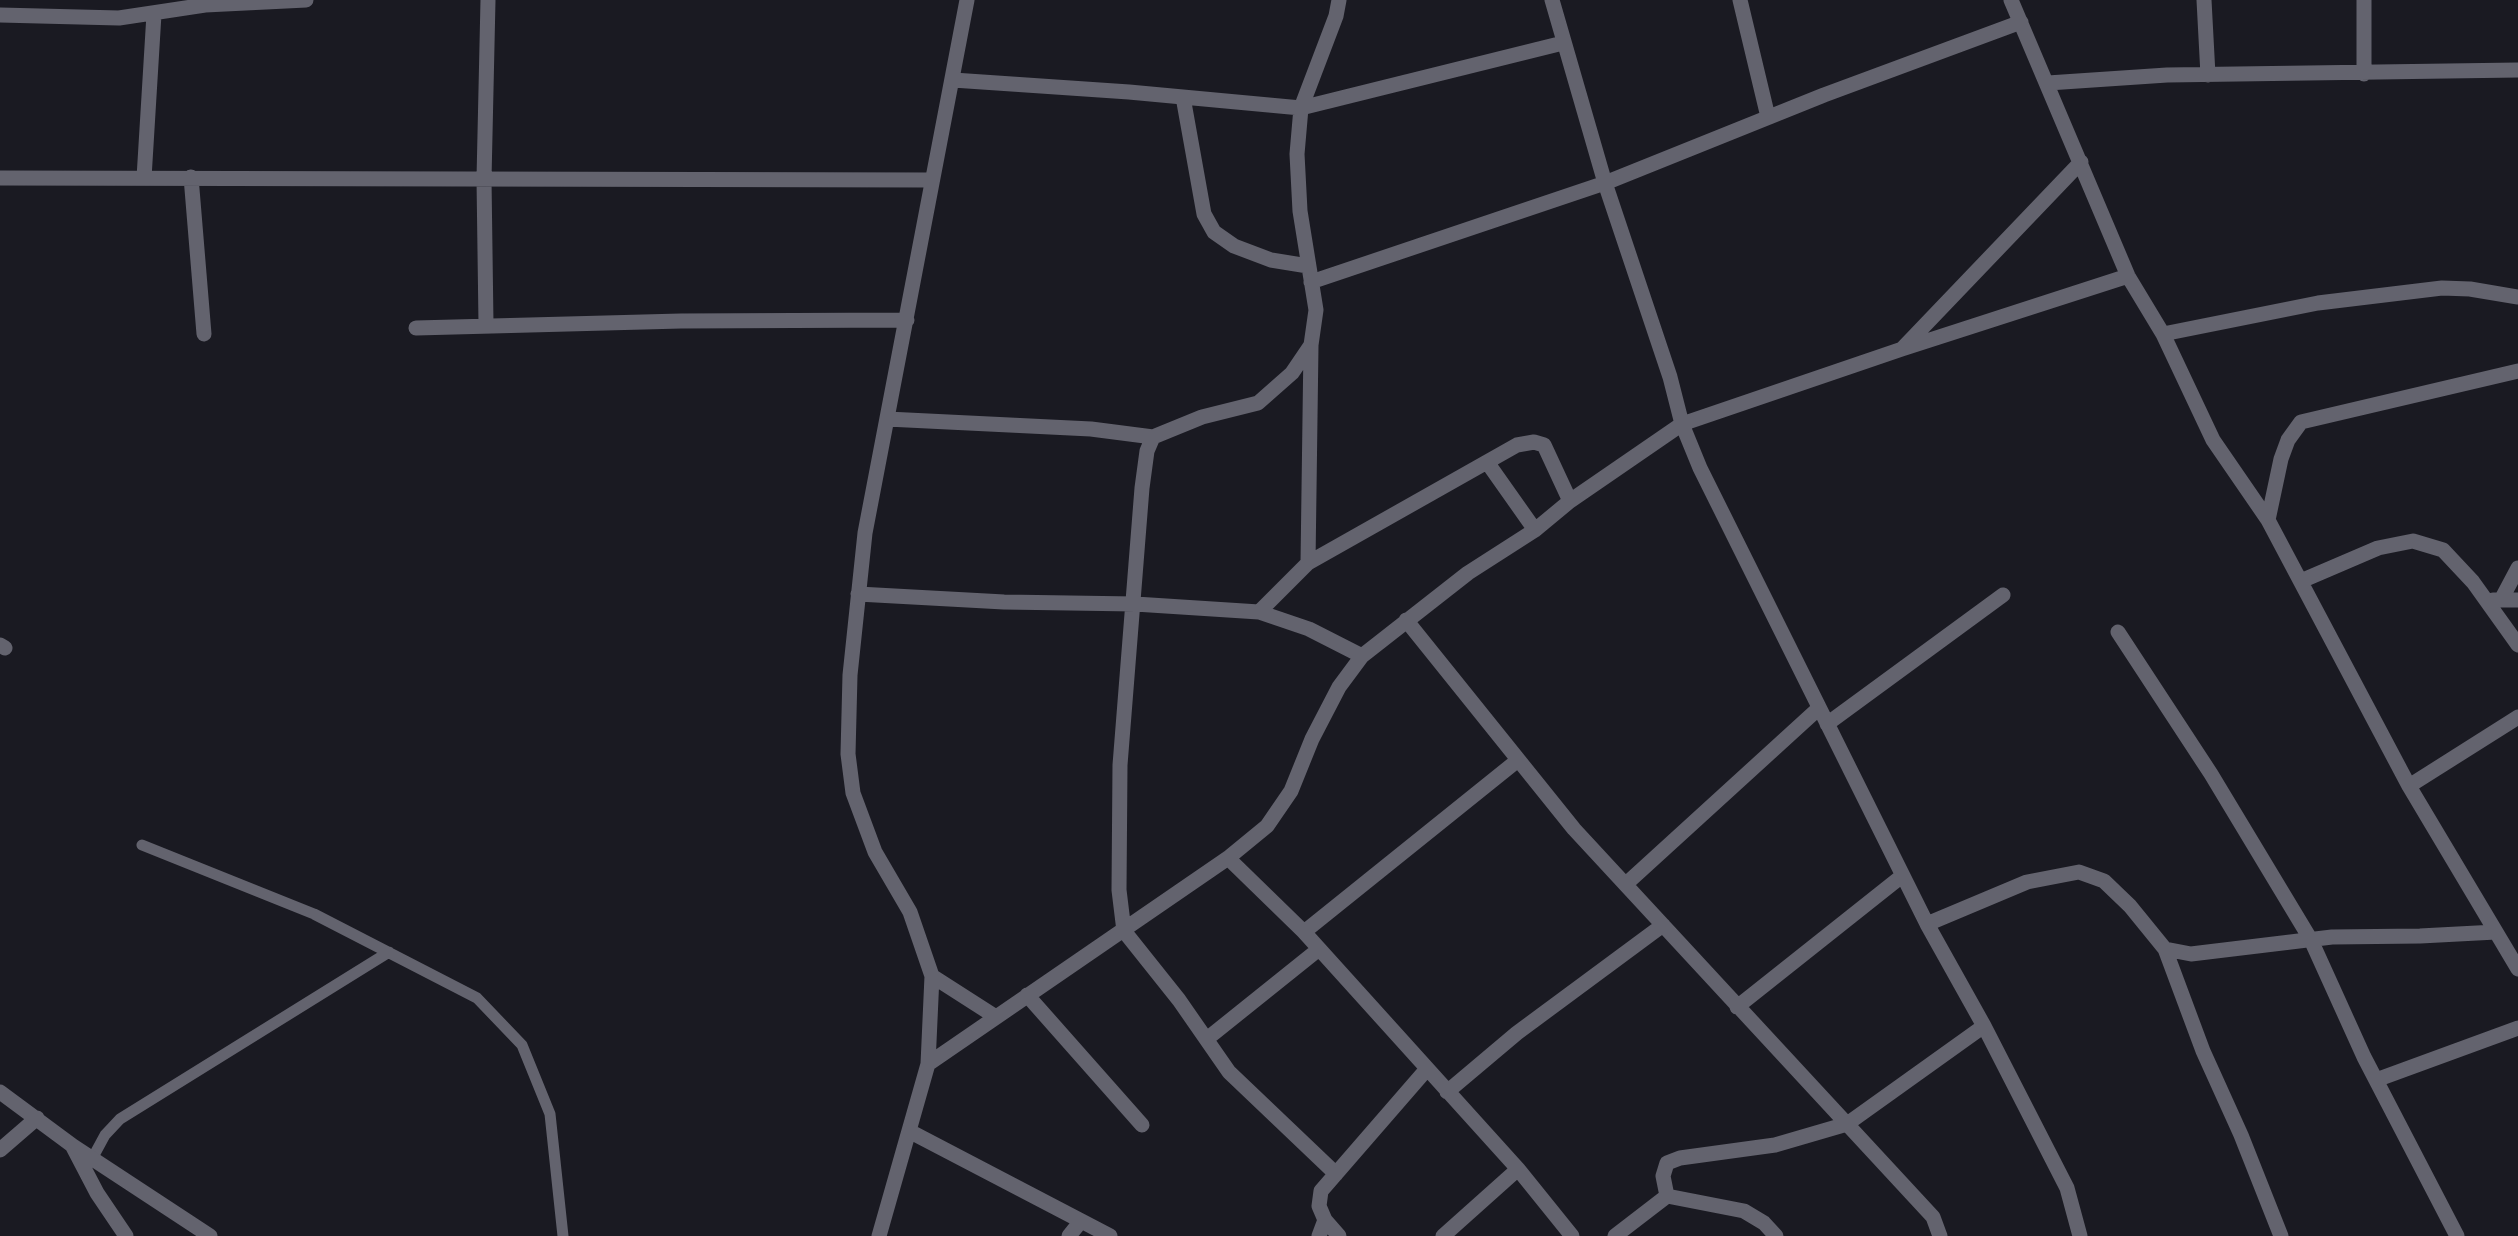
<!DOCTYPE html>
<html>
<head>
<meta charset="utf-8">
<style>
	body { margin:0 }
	canvas { display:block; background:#1a1a22 }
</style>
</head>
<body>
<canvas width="2518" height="1236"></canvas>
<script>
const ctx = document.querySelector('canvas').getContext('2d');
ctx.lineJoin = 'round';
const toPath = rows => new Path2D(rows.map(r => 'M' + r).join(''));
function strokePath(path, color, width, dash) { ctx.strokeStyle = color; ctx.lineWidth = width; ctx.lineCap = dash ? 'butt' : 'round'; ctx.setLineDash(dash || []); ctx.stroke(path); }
strokePath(toPath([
	[142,845,314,914,477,998,522,1045,550,1114,563,1236],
	[92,1159,105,1135,120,1119,389,952]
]), '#63636e', 11);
strokePath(toPath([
	[1552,0,1605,183,1670,377,1682,424,1700,468,1927,924,1984,1026,2067,1188,2080,1236],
	[1740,0,1768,117],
	[2011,0,2128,276,2163,334,2213,440,2268,520,2409,786,2518,969],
	[2204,0,2208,75],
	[2364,0,2364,74],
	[0,15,119,18,205,5,306,0],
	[953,80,1129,92,1301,108,1563,43],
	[2048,83,2167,75,2518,70],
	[1183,97,1204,214,1214,232,1234,246,1271,260,1308,266],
	[191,177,204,334],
	[0,178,932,180],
	[144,178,154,14],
	[1311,282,1605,183,1824,95,2021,22],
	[486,324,484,179,488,0],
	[416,328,681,321,907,320],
	[2163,334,2318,303,2442,288,2470,289,2518,297],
	[1903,348,2081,162],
	[887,419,1091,429,1153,437,1202,417,1258,403,1292,373,1311,345,1316,310,1300,211,1297,154,1301,108,1336,16,1339,0],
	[1153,437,1147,451,1142,488,1120,765,1119,890,1124,931,1179,1000,1229,1072,1336,1174],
	[1487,462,1535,530],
	[2268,520,2281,459,2288,440,2301,422,2518,371],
	[1308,563,1311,345],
	[2301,581,2378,548,2413,541,2443,550,2473,582,2518,645],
	[858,594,1004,602,1135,604,1259,612,1309,629,1362,656],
	[2493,600,2518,600],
	[2501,600,2518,568],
	[1259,612,1308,563,1517,445,1534,442,1544,445,1570,501],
	[1406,620,1574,829,1933,1217,1940,1236],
	[2118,632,2211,774,2311,940,2364,1057,2457,1236],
	[0,645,5,648],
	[1827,724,2003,595],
	[2409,786,2518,717],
	[1228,858,1304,932,1518,1169,1572,1236],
	[1626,884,1819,708],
	[1927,924,2027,882,2079,872,2104,881,2130,906,2165,949,2203,1051,2241,1135,2281,1236],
	[1304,932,1518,760],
	[2165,949,2191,954,2332,937,2420,936,2496,932],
	[932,976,996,1017],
	[1027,995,1142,1125],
	[1737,1007,1902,876],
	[1208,1038,1319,949],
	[928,1064,1228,858,1267,826,1291,791,1312,739,1339,687,1362,656,1468,573,1535,530,1570,501,1682,424,1902,349,2128,276],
	[2376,1080,2518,1028],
	[0,1092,73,1146,210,1236],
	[1447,1092,1517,1033,1663,925],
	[909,1131,1110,1236],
	[73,1147,97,1193,126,1236],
	[0,1150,37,1118],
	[1667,1196,1663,1176,1667,1163,1680,1158,1775,1145,1847,1124,1984,1026],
	[879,1236,928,1064,932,976,910,912,875,852,853,793,848,754,850,675,865,533,967,0],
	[1069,1236,1081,1221],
	[1319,1236,1325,1220],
	[1339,1236,1325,1220,1319,1206,1321,1191,1426,1070],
	[1443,1236,1518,1169],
	[1615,1236,1667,1196,1744,1211,1764,1223,1776,1236]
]), '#63636e', 15);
</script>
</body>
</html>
